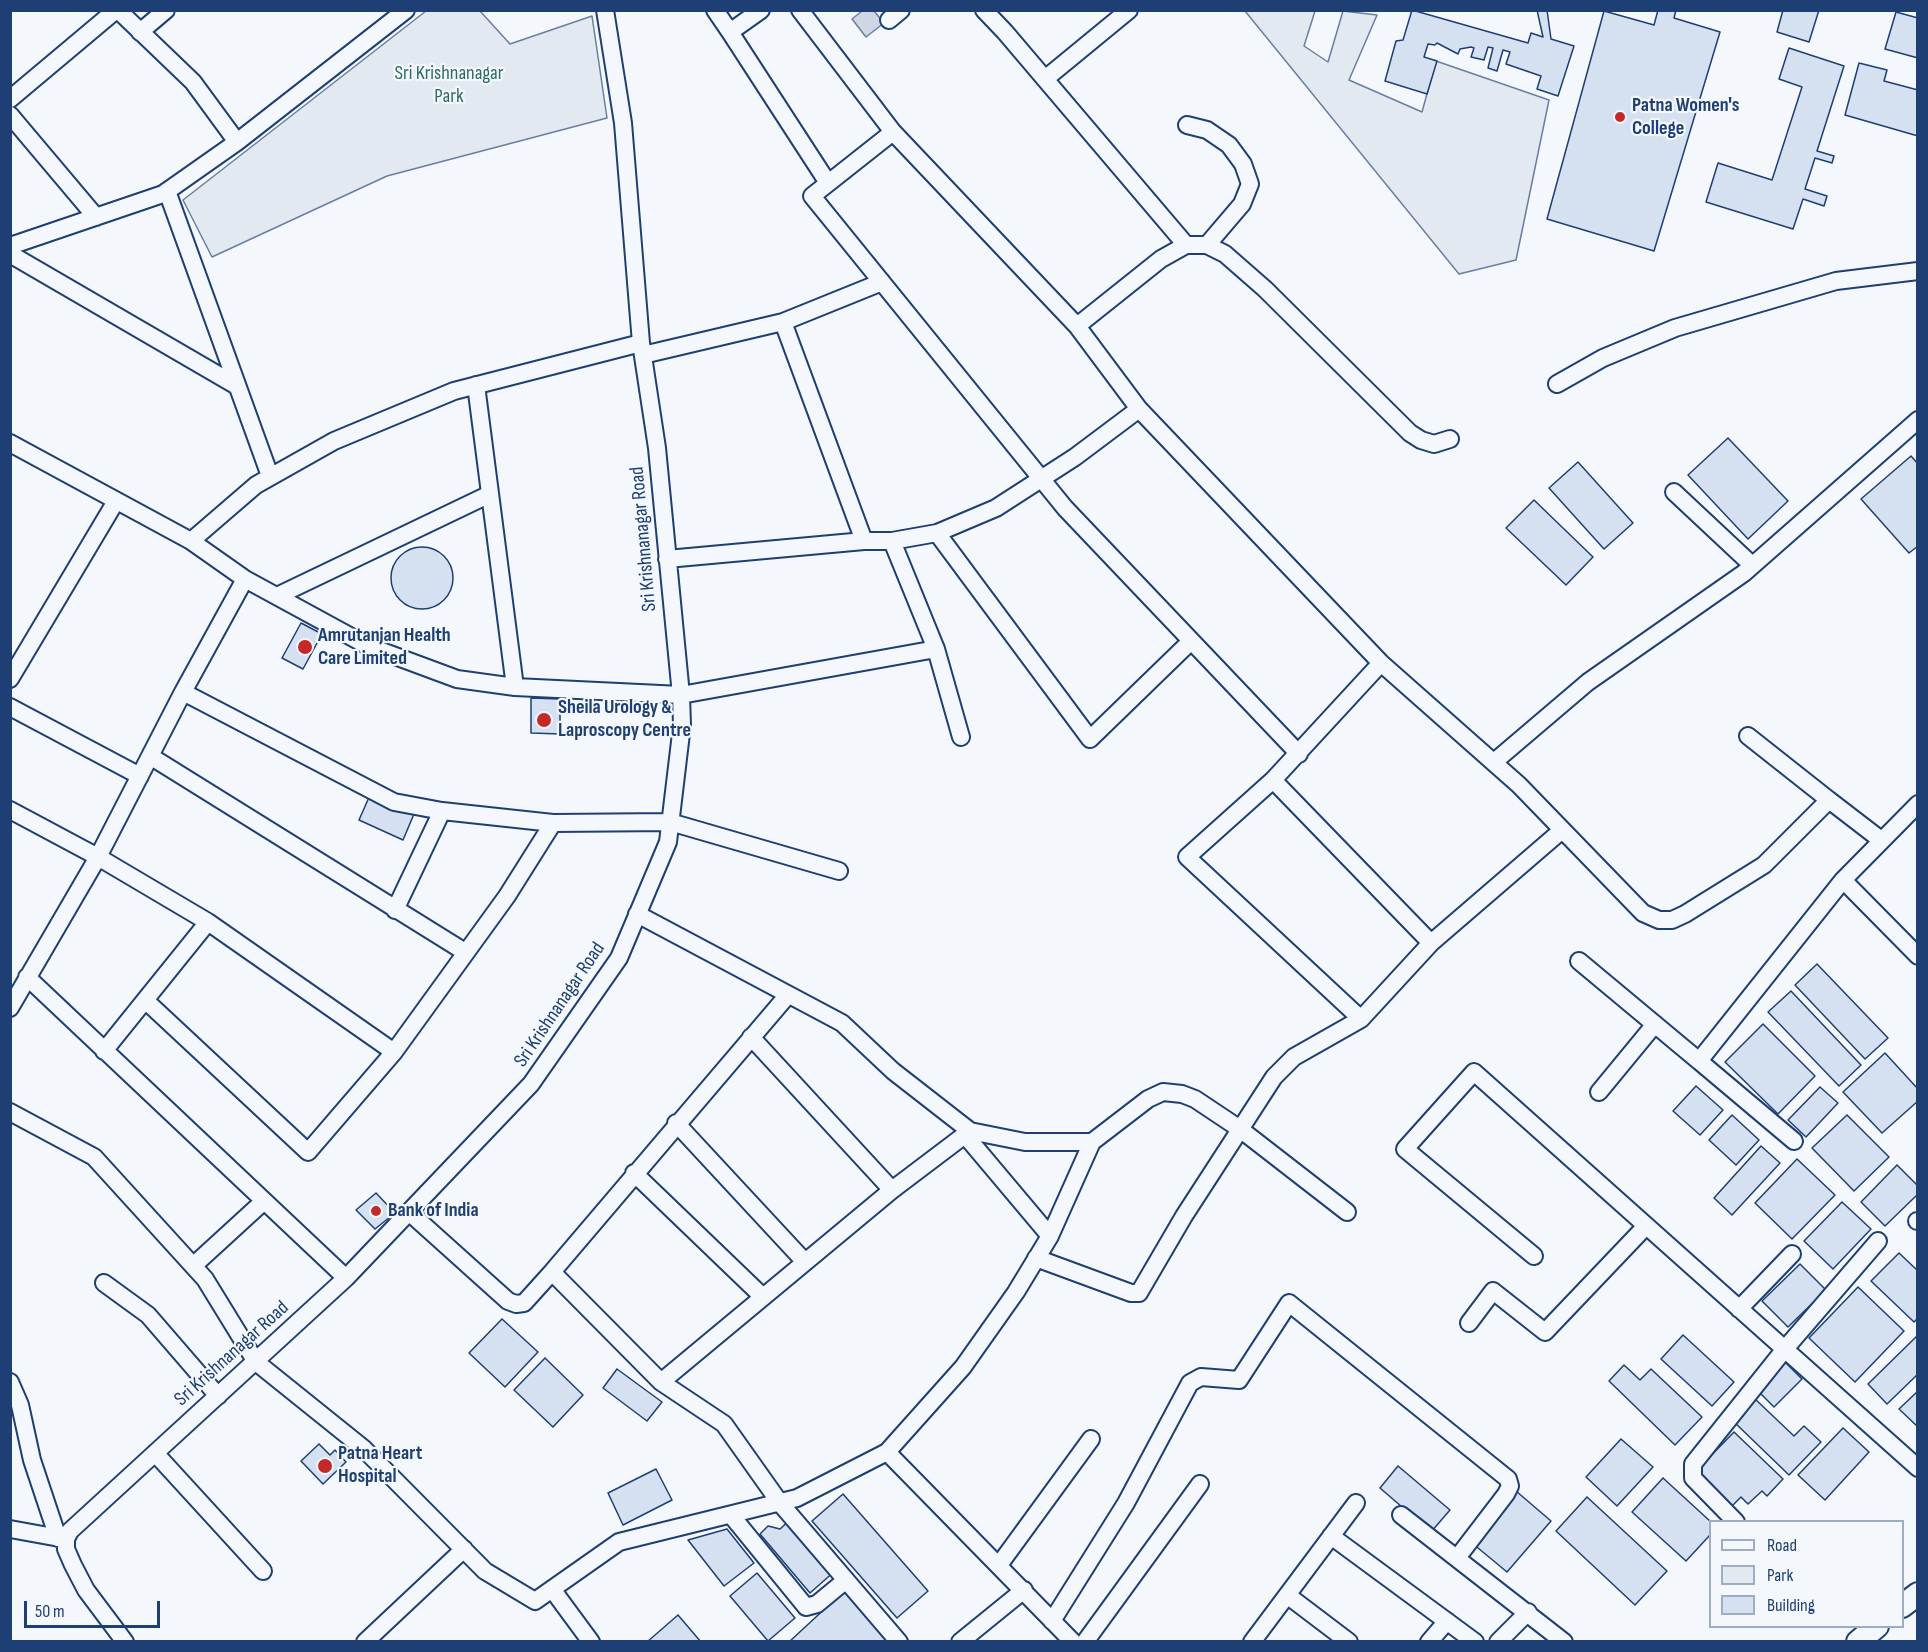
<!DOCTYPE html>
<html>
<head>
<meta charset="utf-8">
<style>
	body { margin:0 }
	#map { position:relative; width:1928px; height:1652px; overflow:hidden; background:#f4f7fb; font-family:"Sofia Sans Condensed",sans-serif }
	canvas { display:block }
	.frame { position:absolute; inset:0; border:12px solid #1d3f73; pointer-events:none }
	.legend { position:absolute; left:1709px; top:1520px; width:195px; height:108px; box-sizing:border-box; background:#f4f7fb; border:2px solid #9eadc5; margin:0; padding:8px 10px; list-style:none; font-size:18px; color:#1d3f73 }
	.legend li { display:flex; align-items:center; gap:12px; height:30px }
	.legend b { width:30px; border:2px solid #9eadc5 }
	.scale { position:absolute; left:24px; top:1601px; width:136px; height:27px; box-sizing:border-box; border:3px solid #1d3f73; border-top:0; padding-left:8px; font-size:18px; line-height:21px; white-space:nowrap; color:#1d3f73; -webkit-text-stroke:4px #f4f7fb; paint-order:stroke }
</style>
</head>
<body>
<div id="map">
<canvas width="1928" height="1652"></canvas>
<div class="frame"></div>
<ul class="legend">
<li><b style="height:8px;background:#f4f7fb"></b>Road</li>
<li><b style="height:16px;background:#e3e9f0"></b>Park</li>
<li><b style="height:16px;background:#d5e0f0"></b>Building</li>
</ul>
<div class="scale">50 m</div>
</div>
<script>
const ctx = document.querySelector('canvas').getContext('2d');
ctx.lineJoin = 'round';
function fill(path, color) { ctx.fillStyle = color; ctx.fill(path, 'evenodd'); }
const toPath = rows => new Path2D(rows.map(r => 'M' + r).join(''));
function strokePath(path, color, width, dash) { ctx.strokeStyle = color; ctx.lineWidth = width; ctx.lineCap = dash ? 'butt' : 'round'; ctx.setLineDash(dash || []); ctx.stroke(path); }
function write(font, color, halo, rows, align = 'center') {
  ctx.font = font + ' "Sofia Sans Condensed",sans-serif'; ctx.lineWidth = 4.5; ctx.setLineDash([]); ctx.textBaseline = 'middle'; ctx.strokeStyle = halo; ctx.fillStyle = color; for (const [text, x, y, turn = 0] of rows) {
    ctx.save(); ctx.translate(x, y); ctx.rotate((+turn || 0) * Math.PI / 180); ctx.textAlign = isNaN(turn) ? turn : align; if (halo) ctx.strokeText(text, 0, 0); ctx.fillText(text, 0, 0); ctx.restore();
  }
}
const green = toPath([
	[426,11,480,11,510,44,592,16,607,118,387,176,212,257,183,200,426,11],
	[1245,11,1315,11,1304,46,1328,62,1343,11,1377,15,1349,80,1422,112,1436,61,1549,100,1516,260,1459,274,1245,11]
]);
fill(green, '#e3e9f0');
strokePath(green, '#687fa3', 1.5);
const water = toPath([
	[862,11,874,11,884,23,866,37,852,19,862,11]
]);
fill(water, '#cfd7e4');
strokePath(water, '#687fa3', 1.5);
const building = toPath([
	[1412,10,1528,43,1531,33,1543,37,1537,10,1547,10,1551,39,1574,46,1558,96,1537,89,1541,76,1506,64,1510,52,1503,50,1497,71,1488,68,1493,48,1488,47,1484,60,1471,57,1474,48,1471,47,1460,49,1458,54,1437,43,1435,45,1428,44,1424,57,1437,61,1427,94,1385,81,1396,41,1403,40,1412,10],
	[1658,10,1676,10,1674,18,1720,32,1654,251,1547,219,1604,11,1654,25,1658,10],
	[1783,10,1819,10,1809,42,1777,32,1783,10],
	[1896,12,1918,18,1918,58,1885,49,1896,12],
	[1789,48,1844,66,1817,151,1834,156,1832,163,1815,158,1805,189,1827,196,1824,206,1803,199,1793,229,1706,202,1718,163,1772,180,1802,87,1779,79,1789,48],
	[1859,63,1887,70,1884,81,1918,90,1918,136,1845,115,1859,63],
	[1728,438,1788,501,1748,539,1688,475,1728,438],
	[1911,456,1918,464,1918,546,1909,553,1861,499,1911,456],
	[1578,462,1633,523,1604,549,1549,488,1578,462],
	[1534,500,1593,557,1566,585,1506,528,1534,500],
	'391 578a31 31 0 1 1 62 0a31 31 0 1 1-62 0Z',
	[301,623,322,634,303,669,282,658,301,623],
	[531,698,560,699,560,734,531,733,531,698],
	[370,795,414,814,403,840,359,820,370,795],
	[1817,964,1888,1038,1865,1059,1795,985,1817,964],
	[1791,991,1861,1065,1839,1086,1768,1012,1791,991],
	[1763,1024,1815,1076,1778,1114,1725,1062,1763,1024],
	[1885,1053,1918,1089,1918,1101,1882,1133,1843,1092,1885,1053],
	[1696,1086,1723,1110,1700,1135,1673,1111,1696,1086],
	[1820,1087,1838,1103,1806,1137,1788,1120,1820,1087],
	[1732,1115,1759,1140,1736,1165,1709,1140,1732,1115],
	[1847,1115,1889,1157,1854,1191,1812,1148,1847,1115],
	[1761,1146,1780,1163,1732,1215,1714,1198,1761,1146],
	[1797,1159,1835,1195,1792,1239,1755,1203,1797,1159],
	[1897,1165,1918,1186,1918,1194,1885,1226,1861,1202,1897,1165],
	[376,1193,395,1213,375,1229,356,1210,376,1193],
	[1842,1202,1871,1229,1833,1269,1804,1241,1842,1202],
	[1899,1253,1918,1271,1918,1318,1914,1322,1871,1281,1899,1253],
	[1800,1264,1826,1290,1788,1327,1762,1301,1800,1264],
	[1858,1287,1904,1331,1855,1382,1809,1338,1858,1287],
	[502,1319,538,1352,505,1387,469,1353,502,1319],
	[1683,1335,1734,1382,1712,1406,1661,1359,1683,1335],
	[1918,1335,1918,1374,1887,1404,1868,1384,1918,1335],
	[545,1358,583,1395,553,1427,514,1390,545,1358],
	[1785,1362,1802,1379,1774,1407,1757,1390,1785,1362],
	[1624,1365,1640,1380,1651,1369,1702,1417,1675,1445,1609,1381,1624,1365],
	[617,1369,662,1402,647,1421,603,1388,617,1369],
	[1918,1391,1918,1427,1899,1409,1918,1391],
	[1754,1398,1794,1436,1804,1426,1821,1442,1789,1475,1732,1420,1754,1398],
	[1843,1428,1869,1452,1825,1500,1798,1475,1843,1428],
	[1734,1432,1783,1479,1767,1496,1762,1491,1748,1504,1741,1497,1732,1506,1696,1471,1734,1432],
	[1621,1439,1653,1467,1617,1506,1586,1477,1621,1439],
	[319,1444,330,1455,335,1450,346,1462,323,1484,301,1461,319,1444],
	[1398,1466,1450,1510,1431,1532,1380,1488,1398,1466],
	[656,1469,672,1500,623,1525,608,1493,656,1469],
	[1663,1478,1711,1522,1710,1535,1686,1561,1632,1512,1663,1478],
	[1516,1491,1551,1521,1507,1572,1472,1543,1516,1491],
	[843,1494,928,1591,897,1618,812,1521,843,1494],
	[1587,1497,1667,1571,1635,1605,1556,1531,1587,1497],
	[792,1518,836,1570,810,1593,760,1534,768,1526,780,1529,792,1518],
	[727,1529,754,1563,724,1586,688,1540,727,1529],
	[757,1573,795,1618,768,1641,730,1596,757,1573],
	[844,1591,888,1639,886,1642,789,1642,844,1591],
	[678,1615,701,1642,647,1642,678,1615]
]);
fill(building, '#d5e0f0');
strokePath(building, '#1d3f73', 1.5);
const minor = toPath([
	[118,10,193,82,237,142],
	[715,10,730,32],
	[761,10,730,32,828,183],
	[800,10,893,132,1077,326,1139,409,1381,663,1519,785,1643,913,1659,920,1672,920,1685,914,1764,865,1829,800,1881,840],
	[984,10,1005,32,1186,245],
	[889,20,901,10],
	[140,32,166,10],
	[1045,79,1129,10],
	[10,99,116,10],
	[10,115,96,217],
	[1187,125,1207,130,1229,145,1243,164,1250,184,1242,204,1207,245],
	[893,132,812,196,1065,508,1299,754],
	[167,191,270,476],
	[10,246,163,194,237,142,406,10],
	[10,254,237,386],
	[783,322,864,541],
	[1077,326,1161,259,1186,245,1207,245,1225,254,1265,289,1410,433,1421,440,1434,444,1450,439],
	[643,355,783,322,882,282],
	[1557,384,1603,358,1675,328,1836,281,1918,271],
	[476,385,515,687],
	[10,443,191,541,245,579,368,646,457,679,515,687,681,695,936,649],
	[1674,492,1752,565],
	[937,533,1090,739,1190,642],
	[191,541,256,485,334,441,454,391,641,343],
	[892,541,936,649,961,737],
	[667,559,864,541,892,541,937,533,996,508,1075,457,1139,409],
	[277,596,490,494],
	[10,679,116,501],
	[183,692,394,802,442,811,553,823,670,822,839,871],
	[10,707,140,776],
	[1748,736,1829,800],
	[150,756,465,952],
	[1494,762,1588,682,1744,573,1918,420],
	[1273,780,1431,943],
	[10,810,98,857,208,922,394,1052],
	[1843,880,1918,956],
	[395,910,442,811],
	[637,914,842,1023,893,1071,970,1131,1025,1142,1092,1142,1148,1099,1163,1092,1182,1094,1195,1099,1240,1129,1347,1212],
	[1579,961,1699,1061],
	[27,977,346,1278],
	[145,1000,308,1152,394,1052,507,896,553,823],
	[10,1008,98,857,183,692,245,579],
	[1361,1019,1187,857,1273,780,1381,663],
	[751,1037,892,1190],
	[104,1051,208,922],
	[1599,1092,1655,1024],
	[10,1112,94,1157,205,1279,256,1362,363,1448,485,1571,535,1601,619,1542,797,1498,887,1452,1073,1642],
	[676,1123,805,1262],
	[965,1135,1050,1236],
	[1794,1141,1699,1061,1843,880,1918,804],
	[634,1173,763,1297],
	[409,1212,508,1301,516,1304,524,1303,552,1272,661,1382,724,1424,780,1503,899,1642],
	[1917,1221,1918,1221],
	[1534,1256,1405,1149,1474,1072,1918,1468],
	[1036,1258,1131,1293,1139,1293,1184,1216,1274,1077,1294,1057,1361,1019,1431,943,1561,831],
	[193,1266,264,1201],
	[552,1272,787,996],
	[104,1283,148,1315,218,1396],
	[1739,1309,1792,1254],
	[1469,1323,1493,1291,1545,1332,1646,1226],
	[10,1382,20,1405,32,1460,58,1538],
	[661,1382,892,1190,970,1131],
	[887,1452,963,1367,1016,1292,1050,1236,1092,1142],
	[155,1453,263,1571],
	[731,1515,806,1607,817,1604,846,1580],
	[1401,1515,1564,1642],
	[1736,1522,1693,1478,1693,1464,1784,1350,1878,1241],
	[10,1529,65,1539],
	[1331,1536,1475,1642],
	[999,1565,1091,1439],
	[552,1589,591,1642],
	[1287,1595,1349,1642],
	[1052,1621,1126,1503,1190,1383,1201,1377,1239,1380,1289,1303,1508,1479,1510,1486,1506,1494,1457,1558],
	[125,1642,86,1590,73,1565,66,1549,66,1539,70,1531,346,1278,531,1084,619,958,668,842,682,725,681,695,657,448,641,343,623,123,605,10],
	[365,1642,464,1549],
	[960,1642,1024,1590],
	[1085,1642,1200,1484],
	[1252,1642,1356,1503],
	[1429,1642,1447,1621],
	[1498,1642,1528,1612]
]);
const secondary = toPath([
	[1902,1606,1918,1594],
	[1858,1642,1877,1626]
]);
strokePath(minor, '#1d3f73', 20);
strokePath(secondary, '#1d3f73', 26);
strokePath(minor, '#f4f7fb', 16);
strokePath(secondary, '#f4f7fb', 22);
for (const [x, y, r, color] of [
	[1620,117,6,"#c62828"],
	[305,647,8,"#c62828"],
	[544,720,8,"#c62828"],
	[376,1211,6,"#c62828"],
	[325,1466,8,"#c62828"]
]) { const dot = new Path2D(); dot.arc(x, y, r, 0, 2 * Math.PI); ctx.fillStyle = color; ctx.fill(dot); strokePath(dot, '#f4f7fb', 2); }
write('20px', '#2c6c60', '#f4f7fb', [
	["Sri Krishnanagar",449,74],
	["Park",449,97]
]);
write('bold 20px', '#1d3f73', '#f4f7fb', [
	["Patna Women's",1632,106],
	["College",1632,129],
	["Amrutanjan Health",318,636],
	["Care Limited",318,659],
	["Sheila Urology &",558,708],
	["Laproscopy Centre",558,731],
	["Bank of India",388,1211],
	["Patna Heart",338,1454],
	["Hospital",338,1477]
], 'left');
write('20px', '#1d3f73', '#f4f7fb', [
	["Sri Krishnanagar Road",644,539,-95],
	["Sri Krishnanagar Road",560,1005,-56],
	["Sri Krishnanagar Road",232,1354,-42]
]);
</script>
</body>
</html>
